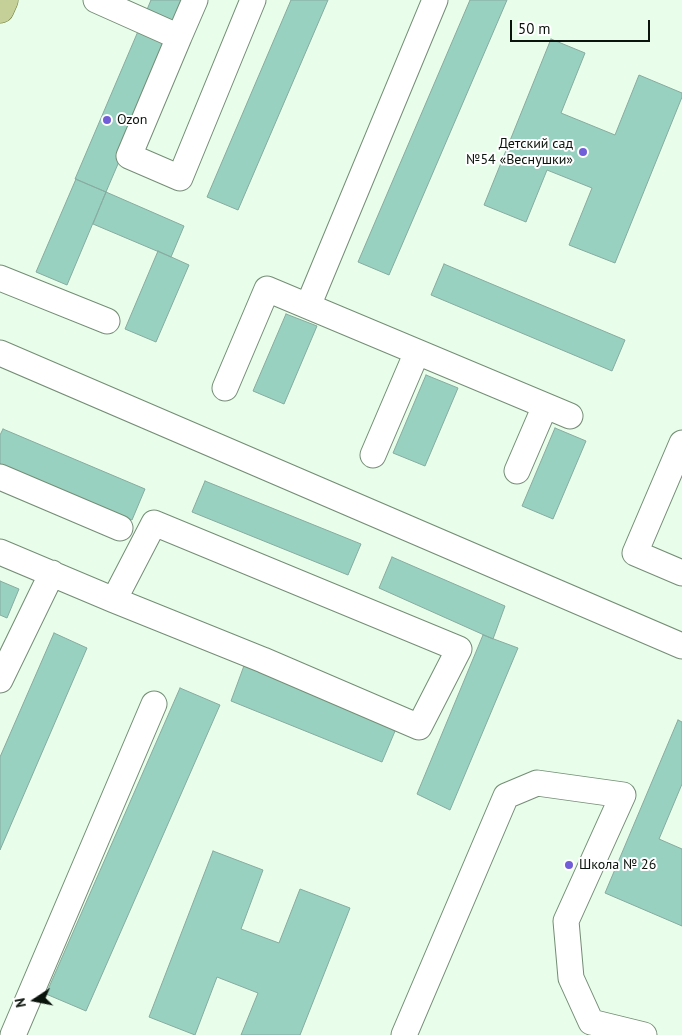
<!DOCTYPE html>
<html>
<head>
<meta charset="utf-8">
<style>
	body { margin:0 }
	#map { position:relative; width:682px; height:1035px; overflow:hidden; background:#e9feea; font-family:"PT Sans",sans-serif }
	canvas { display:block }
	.north { position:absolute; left:10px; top:975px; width:50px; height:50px; -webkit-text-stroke:4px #fff; paint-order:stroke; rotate:259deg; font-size:14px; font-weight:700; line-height:20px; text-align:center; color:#0b140c }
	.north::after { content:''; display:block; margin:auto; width:18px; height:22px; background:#0b140c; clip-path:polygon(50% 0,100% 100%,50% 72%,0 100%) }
	.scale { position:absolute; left:510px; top:20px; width:140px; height:22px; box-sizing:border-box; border:2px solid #0b140c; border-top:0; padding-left:6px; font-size:15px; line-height:18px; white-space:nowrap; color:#0b140c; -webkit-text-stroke:4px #fff; paint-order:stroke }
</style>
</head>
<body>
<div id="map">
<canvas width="682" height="1035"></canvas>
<div class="north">N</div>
<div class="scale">50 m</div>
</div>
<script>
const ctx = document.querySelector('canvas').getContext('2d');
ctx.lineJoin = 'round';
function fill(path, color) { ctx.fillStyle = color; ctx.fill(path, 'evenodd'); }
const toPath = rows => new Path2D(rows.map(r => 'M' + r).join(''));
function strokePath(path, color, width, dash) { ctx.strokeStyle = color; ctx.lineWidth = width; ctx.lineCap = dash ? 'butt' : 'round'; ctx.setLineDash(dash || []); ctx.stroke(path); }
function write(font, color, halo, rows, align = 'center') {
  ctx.font = font + ' "PT Sans",sans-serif'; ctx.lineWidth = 4; ctx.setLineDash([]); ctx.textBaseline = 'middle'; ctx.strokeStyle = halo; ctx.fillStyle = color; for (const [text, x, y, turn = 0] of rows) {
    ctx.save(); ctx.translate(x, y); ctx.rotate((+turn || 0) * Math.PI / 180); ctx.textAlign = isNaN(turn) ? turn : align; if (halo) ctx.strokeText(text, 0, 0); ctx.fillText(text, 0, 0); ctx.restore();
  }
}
const building = toPath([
	[151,0,188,0,177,26,146,12,151,0],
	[291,0,328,0,238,210,207,197,291,0],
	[470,0,507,0,389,275,358,262,470,0],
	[139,29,170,42,106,192,75,179,139,29],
	[551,39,585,53,561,113,615,135,639,75,682,93,682,97,615,263,569,245,592,188,547,170,526,222,484,205,551,39],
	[76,179,106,192,67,285,36,272,76,179],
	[106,192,184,226,171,257,93,224,106,192],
	[158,251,189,265,156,342,125,329,158,251],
	[444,264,625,340,612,371,431,295,444,264],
	[286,314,317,326,284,404,253,391,286,314],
	[426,375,458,388,425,466,393,453,426,375],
	[555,428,586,441,553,519,522,506,555,428],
	[3,429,145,489,132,520,0,464,0,435,3,429],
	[205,481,361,544,348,575,192,512,205,481],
	[392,557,505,606,493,639,379,588,392,557],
	[0,581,19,589,7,618,0,615,0,581],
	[54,633,87,648,0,850,0,757,54,633],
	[483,635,518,648,450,810,417,794,483,635],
	[245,663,398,724,382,762,231,701,245,663],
	[180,688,220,705,86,1011,46,994,180,688],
	[678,720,682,722,682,784,659,839,682,849,682,926,605,893,678,720],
	[213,851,263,870,241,929,279,943,300,889,350,908,300,1035,241,1035,258,993,217,977,195,1035,149,1017,213,851]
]);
fill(building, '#99d1c1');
strokePath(building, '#86aba0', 1);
const minor = toPath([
	[96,0,179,37,129,156,180,178,253,0],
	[179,37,195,0],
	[0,278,107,321],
	[308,306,435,0],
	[0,353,682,646],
	[225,388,267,289,570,416],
	[682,443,635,553,682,573],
	[373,455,417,352],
	[517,471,545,406],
	[0,477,120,528],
	[0,552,114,600,263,660,419,727,459,649,154,523,114,600],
	[0,680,52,573],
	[13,1035,154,704],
	[404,1035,506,796,537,783,623,795,566,921,571,978,591,1022,644,1035]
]);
const major = toPath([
	[0,9,4,0]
]);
strokePath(minor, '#748d76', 27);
strokePath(major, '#6b793b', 29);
strokePath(minor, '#fff', 25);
strokePath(major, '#c5d098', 28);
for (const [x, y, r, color] of [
	[107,120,5,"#705dd7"],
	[583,152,5,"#705dd7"],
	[569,865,5,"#705dd7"]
]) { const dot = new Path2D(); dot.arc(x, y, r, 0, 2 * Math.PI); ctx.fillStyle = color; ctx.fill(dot); strokePath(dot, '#fff', 2); }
write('14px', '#0b140c', '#fff', [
	["Ozon",117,120],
	["Детский сад",573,144,"right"],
	["№54 «Веснушки»",573,160,"right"],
	["Школа № 26",579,865]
], 'left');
</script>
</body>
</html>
